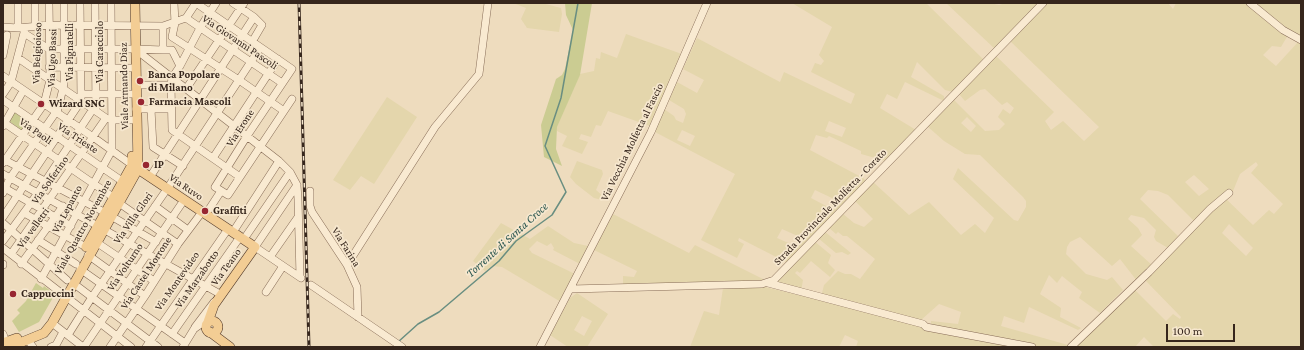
<!DOCTYPE html>
<html>
<head>
<meta charset="utf-8">
<style>
	body { margin:0 }
	#map { position:relative; width:1304px; height:350px; overflow:hidden; background:#eedcbe; font-family:"Crimson Pro",serif }
	canvas { display:block }
	.frame { position:absolute; inset:0; border:4px solid #36261c; pointer-events:none }
	.scale { position:absolute; left:1166px; top:324px; width:69px; height:18px; box-sizing:border-box; border:2px solid #36261c; border-top:0; padding-left:5px; font-size:12px; line-height:14px; white-space:nowrap; color:#36261c; -webkit-text-stroke:3px #f6e7ce; paint-order:stroke }
</style>
</head>
<body>
<div id="map">
<canvas width="1304" height="350"></canvas>
<div class="frame"></div>
<div class="scale">100 m</div>
</div>
<script>
const ctx = document.querySelector('canvas').getContext('2d');
ctx.lineJoin = 'round';
function fill(path, color) { ctx.fillStyle = color; ctx.fill(path, 'evenodd'); }
const toPath = rows => new Path2D(rows.map(r => 'M' + r).join(''));
function strokePath(path, color, width, dash) { ctx.strokeStyle = color; ctx.lineWidth = width; ctx.lineCap = dash ? 'butt' : 'round'; ctx.setLineDash(dash || []); ctx.stroke(path); }
function write(font, color, halo, rows, align = 'center') {
  ctx.font = font + ' "Crimson Pro",serif'; ctx.lineWidth = 3.5; ctx.setLineDash([]); ctx.textBaseline = 'middle'; ctx.strokeStyle = halo; ctx.fillStyle = color; for (const [text, x, y, turn = 0] of rows) {
    ctx.save(); ctx.translate(x, y); ctx.rotate((+turn || 0) * Math.PI / 180); ctx.textAlign = isNaN(turn) ? turn : align; if (halo) ctx.strokeText(text, 0, 0); ctx.fillText(text, 0, 0); ctx.restore();
  }
}
fill(toPath([
	[513,3,542,3,561,8,562,14,559,32,527,28,521,19,526,8],
	[792,3,926,3,984,60,953,92,945,90,917,62,911,77,944,96,944,101,905,82,897,99,887,94,880,108,916,130,886,161,861,154,861,151,829,136,827,138,816,135,810,150,863,178,866,181,788,263,739,238,738,241,744,244,737,258,701,240,735,174,653,131,664,109,674,116,676,120,683,123,686,114,684,109,669,100,677,82,697,93,704,80,683,69,697,38,780,82,784,72,851,104,855,94,811,72,815,63,821,65,824,61,819,55,832,27],
	[829,121,846,128,842,137,825,131],
	[682,130,695,136,690,146,677,140],
	[815,190,834,199,830,208,811,198],
	[782,229,800,237,795,246,777,238],
	[946,3,990,3,999,5,1006,3,1039,3,995,49],
	[1044,3,1168,3,1173,9,1176,3,1248,3,1253,10,1288,35,1281,47,1272,46,1263,55,1276,66,1299,41,1301,42,1301,347,1154,347,1144,337,1135,347,1072,347,1133,288,1166,321,1173,314,1180,319,1181,317,1146,281,1156,267,1224,197,1253,225,1269,210,1274,214,1283,204,1251,173,1258,165,1256,162,1240,174,1233,191,1227,190,1215,200,1195,222,1168,195,1158,191,1148,190,1140,199,1178,236,1168,248,1156,241,1154,237,1156,230,1144,218,1131,215,1128,219,1138,228,1142,235,1131,246,1153,266,1137,281,1120,259,1112,266,1080,237,1070,242,1067,247,1066,254,1086,274,1107,280,1112,277,1123,290,1100,313,1079,298,1082,292,1062,276,1057,283,1049,275,1040,294,1061,308,1060,317,1081,328,1078,330,1029,307,1024,323,1004,316,1001,326,1068,345,1066,347,1036,347,931,325,931,321,958,324,961,312,939,304,920,321,821,297,824,285,838,271,845,274,851,274,860,279,875,259,847,236,843,236,838,232,836,234,828,227,842,213,854,223,864,227,873,219,855,201,872,181,909,215,929,202,961,235,975,224,985,233,994,218,953,179,958,168,1014,220,1018,221,1026,207,1026,201,1023,197,980,155,965,154,944,141,927,126,952,98,985,131,999,130,1005,124,998,117,1003,109,1010,114,1014,108,1007,102,1002,105,985,89,980,90,965,101,959,94,995,55,1054,112,1045,121,1051,130,1063,121,1084,141,1099,127,1010,41],
	[967,117,976,126,971,132,961,123],
	[1194,175,1209,189,1199,196,1185,182],
	[1229,224,1253,248,1246,256,1222,233],
	[1253,3,1301,3,1301,37,1264,15],
	[626,34,679,53,682,55,650,126,608,111,601,126,596,125,591,137,581,134,579,139,588,142,582,154,562,146,567,136,557,131,557,126,580,74,594,71,596,58,600,59,601,52,617,58],
	[387,97,417,117,374,184,361,176,350,190,333,180],
	[577,161,602,170,603,174,596,190,603,196,602,200,594,198,576,184,570,177],
	[613,214,689,253,695,245,767,281,763,283,623,284,623,276,634,277,637,271,594,250],
	[501,223,530,239,548,226,574,243,588,246,580,264,553,250,554,248,551,243,547,246,537,241,529,249,532,253,575,274,561,302,502,267,492,266,485,271,473,261],
	[824,231,851,253,848,255,842,252,836,253,818,238],
	[814,241,831,255,828,263,835,270,830,277,811,261,800,273,797,271,795,273,803,280,801,291,772,285],
	[765,287,906,321,1024,347,856,347,858,341,845,335,839,347,690,347,704,311,719,315,723,288],
	[577,293,608,314,587,347,568,347,550,335,570,298],
	[582,316,592,321,584,336,574,330]
]), '#e4d6ac');
fill(toPath([
	[565,3,592,3,580,75,557,127,556,149,562,166,544,157,541,125,556,79,562,75,565,69,573,30,566,15],
	[15,111,29,120,22,131,9,121],
	[36,283,43,288,44,286,55,294,39,322,19,332,12,321,20,313,17,310,26,301]
]), '#cbcc92');
strokePath(toPath([
	[398,342,418,324,439,312,499,261,516,241,552,215,566,192,545,146,561,98,578,3]
]), '#698e81', 1.5);
const minor = toPath([
	[18,3,18,28],
	[35,3,35,26],
	[95,3,96,111],
	[174,3,175,23,172,37,239,80,284,111],
	[196,3,292,69,247,136,215,187,228,195,292,99],
	[196,3,186,18,163,26,163,50,172,50,180,66,200,28,216,3],
	[233,3,254,17,262,25,252,42],
	[1250,3,1283,30,1301,40],
	[186,18,282,83],
	[3,27,18,28,49,25,163,26],
	[24,33,49,49,131,49],
	[135,49,279,161,290,172,297,185,298,199,300,277],
	[136,49,163,50],
	[3,55,7,35],
	[18,58,106,118,112,120,132,120],
	[180,66,172,78,171,85,172,130,240,177],
	[49,67,131,68],
	[3,76,93,137,135,167],
	[136,85,171,85],
	[186,89,244,3],
	[3,94,11,82,25,29],
	[81,94,132,94],
	[3,100,122,181],
	[136,109,171,109],
	[151,109,153,147,183,166],
	[57,113,64,84,64,3],
	[3,122,113,197],
	[3,126,23,91],
	[213,158,278,59],
	[3,159,104,212],
	[3,163,44,104,50,80,49,3],
	[3,174,98,226],
	[150,177,254,17],
	[297,185,255,247,301,278],
	[3,187,71,226],
	[310,191,310,206,312,212,347,265,357,287,358,317],
	[3,193,10,178,56,112],
	[119,203,178,244],
	[155,206,188,230],
	[24,213,86,247],
	[206,214,221,191],
	[111,216,156,242],
	[3,217,81,101,80,3],
	[3,223,67,280],
	[103,229,220,294],
	[233,232,279,161],
	[244,239,290,172],
	[38,240,76,264],
	[3,241,31,203,93,109],
	[96,242,154,281],
	[3,248,131,347],
	[11,254,106,118],
	[88,255,145,296],
	[270,257,298,217],
	[3,264,3,265],
	[21,264,63,206],
	[347,265,435,127,479,74,488,3],
	[80,269,185,343],
	[41,279,112,150,111,3],
	[73,283,158,347],
	[768,283,923,324,926,327,1032,347],
	[311,285,402,347],
	[571,289,762,284,774,280,1043,3],
	[266,292,283,266],
	[52,323,83,347],
	[195,327,214,302],
	[3,334,7,345],
	[172,334,240,237],
	[68,335,92,297,167,189,260,48],
	[28,340,33,347],
	[51,347,56,345,63,332],
	[84,347,184,200],
	[110,347,145,296,178,244,202,212],
	[146,347,228,229],
	[183,347,194,329,201,324,207,323],
	[540,347,651,132,707,3],
	[1071,347,1149,272,1210,209,1229,193]
]);
const major = toPath([
	[138,169,255,247,214,305,208,322],
	[86,247,132,165,132,156],
	'206 327a6 6 0 1 1 12 0a6 6 0 1 1-12 0Z',
	[210,332,230,347],
	[3,343,17,338],
	[10,347,44,333,52,323,138,169,135,3]
]);
strokePath(minor, '#876c57', 8);
strokePath(major, '#543b2b', 10);
strokePath(minor, '#f9ead1', 7);
strokePath(major, '#f3cd94', 9);
const rail = toPath([
	[299,3,309,347]
]);
strokePath(rail, '#36261c', 3);
strokePath(rail, '#f6e7ce', 1.5, [4.5]);
for (const [x, y, r, color] of [
	[140,81,4,"#972631"],
	[141,102,4,"#972631"],
	[41,104,4,"#972631"],
	[146,165,4,"#972631"],
	[205,211,4,"#972631"],
	[13,294,4,"#972631"]
]) { const dot = new Path2D(); dot.arc(x, y, r, 0, 2 * Math.PI); ctx.fillStyle = color; ctx.fill(dot); strokePath(dot, '#f6e7ce', 1.5); }
write('11px', '#36261c', '#f6e7ce', [
	["Via Giovanni Pascoli",240,42,34],
	["Via Pignatelli",70,52,-90],
	["Via Caracciolo",100,52,-90],
	["Via Belgioioso",37,53,-88],
	["Via Ugo Bassi",52,58,-88],
	["Viale Armando Diaz",124,86,-91],
	["Via Erone",240,128,-57],
	["Via Paoli",36,131,35],
	["Via Trieste",78,138,34],
	["Via Vecchia Molfetta al Fascio",632,142,-64],
	["Via Solferino",50,180,-55],
	["Via Ruvo",186,187,34],
	["Strada Provinciale Molfetta - Corato",830,207,-46],
	["Via Lepanto",67,209,-62],
	["Via Villa Glori",133,218,-55],
	["Viale Quattro Novembre",83,227,-61],
	["Via velletri",33,228,-54],
	["Via Farina",346,247,58],
	["Via Volturno",125,267,-56],
	["Via Teano",226,267,-54],
	["Via Castel Morrone",146,273,-57],
	["Via Marzabotto",197,279,-55],
	["Via Montevideo",177,281,-55]
]);
write('bold 11px', '#36261c', '#f6e7ce', [
	["Banca Popolare",148,75],
	["di Milano",148,88],
	["Farmacia Mascoli",149,102],
	["Wizard SNC",49,104],
	["IP",154,165],
	["Graffiti",213,211],
	["Cappuccini",21,294]
], 'left');
write('italic 12px', '#2a564f', '#f6e7ce', [
	["Torrente di Santa Croce",507,240,-42]
]);
</script>
</body>
</html>
